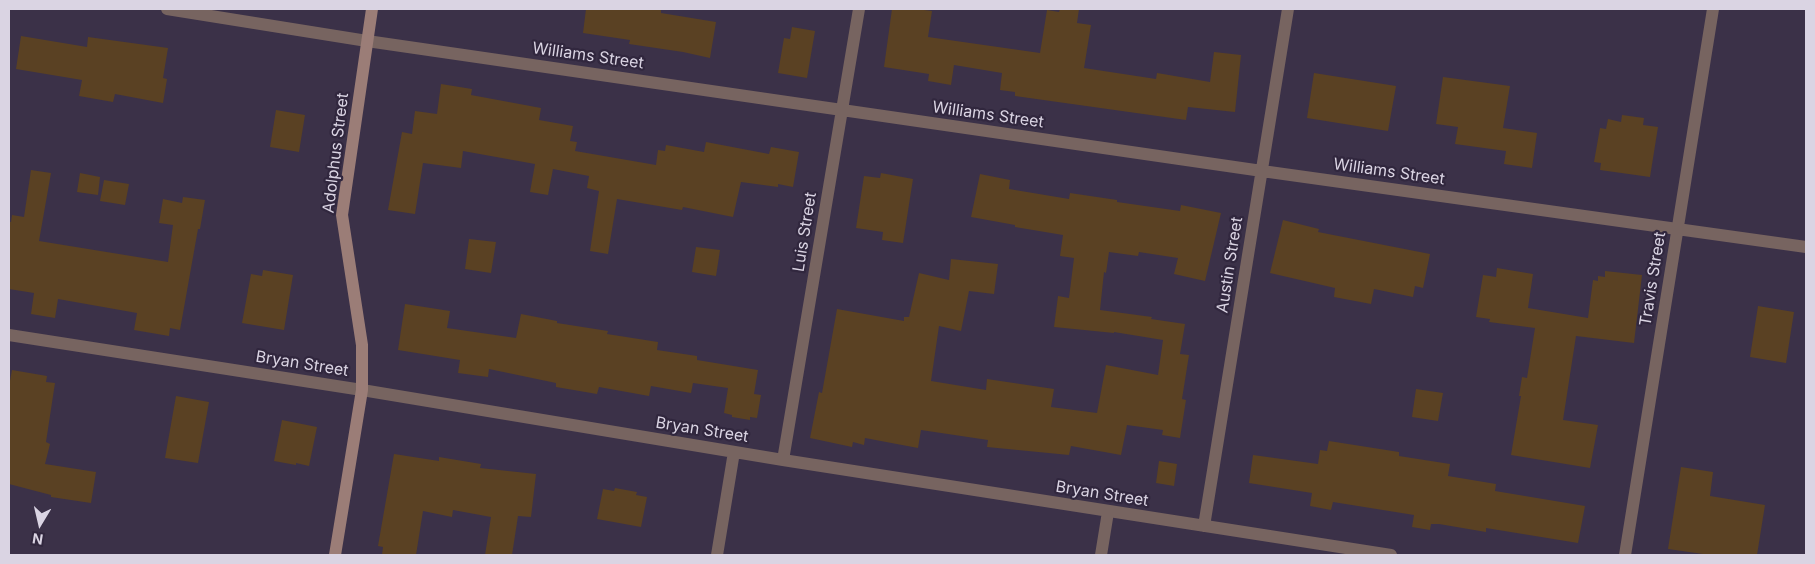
<!DOCTYPE html>
<html>
<head>
<meta charset="utf-8">
<style>
	body { margin:0 }
	#map { position:relative; width:1815px; height:564px; overflow:hidden; background:#3b3148; font-family:Inter,sans-serif }
	canvas { display:block }
	.frame { position:absolute; inset:0; border:10px solid #dad4e3; pointer-events:none }
	.north { position:absolute; left:15px; top:499px; width:50px; height:50px; -webkit-text-stroke:4px #31273e; paint-order:stroke; rotate:189deg; font-size:14px; font-weight:700; line-height:20px; text-align:center; color:#dad4e3 }
	.north::after { content:''; display:block; margin:auto; width:18px; height:22px; background:#dad4e3; clip-path:polygon(50% 0,100% 100%,50% 72%,0 100%) }
</style>
</head>
<body>
<div id="map">
<canvas width="1815" height="564"></canvas>
<div class="frame"></div>
<div class="north">N</div>
</div>
<script>
const ctx = document.querySelector('canvas').getContext('2d');
ctx.lineJoin = 'round';
function fill(path, color) { ctx.fillStyle = color; ctx.fill(path, 'evenodd'); }
const toPath = rows => new Path2D(rows.map(r => 'M' + r).join(''));
function strokePath(path, color, width, dash) { ctx.strokeStyle = color; ctx.lineWidth = width; ctx.lineCap = dash ? 'butt' : 'round'; ctx.setLineDash(dash || []); ctx.stroke(path); }
function write(font, color, halo, rows, align = 'center') {
  ctx.font = font + ' Inter,sans-serif'; ctx.lineWidth = 4.5; ctx.setLineDash([]); ctx.textBaseline = 'middle'; ctx.strokeStyle = halo; ctx.fillStyle = color; for (const [text, x, y, turn = 0] of rows) {
    ctx.save(); ctx.translate(x, y); ctx.rotate((+turn || 0) * Math.PI / 180); ctx.textAlign = isNaN(turn) ? turn : align; if (halo) ctx.strokeText(text, 0, 0); ctx.fillText(text, 0, 0); ctx.restore();
  }
}
fill(toPath([
	[586,9,661,9,661,13,716,22,710,58,683,52,629,44,630,40,583,33],
	[892,9,916,9,932,11,928,37,1040,53,1047,10,1059,12,1060,9,1079,9,1077,23,1091,25,1084,68,1156,79,1157,73,1210,82,1214,52,1241,55,1235,112,1188,107,1186,120,1015,96,1015,92,1000,90,1002,73,954,65,951,85,928,81,929,74,884,67],
	[792,27,815,31,807,78,778,73,784,38,790,39],
	[21,36,87,47,88,37,168,48,163,78,167,79,163,103,115,94,113,102,79,96,82,80,16,69],
	[1314,73,1396,86,1388,131,1307,118],
	[1443,77,1510,86,1503,128,1537,133,1532,168,1504,164,1506,151,1455,144,1458,127,1436,124],
	[441,84,472,89,471,95,541,108,539,120,573,126,570,141,577,142,575,151,656,165,658,150,665,151,666,145,704,152,706,142,769,154,771,147,799,152,793,187,778,184,778,187,741,182,733,217,683,207,682,210,617,199,608,254,590,251,599,191,587,188,589,176,553,169,548,195,530,192,535,164,463,151,461,168,423,163,415,214,388,210,402,132,412,134,415,111,437,114],
	[276,110,305,115,299,152,270,147],
	[1622,115,1644,118,1643,125,1658,127,1650,177,1600,170,1601,163,1594,162,1600,128,1606,129,1608,119,1621,122],
	[31,170,51,173,39,241,168,262,173,225,159,223,163,199,182,203,183,197,205,200,200,229,198,229,180,330,170,328,169,336,134,330,137,313,58,299,55,318,31,314,34,293,9,289,9,222,11,222,12,215,24,217],
	[80,173,100,177,98,195,77,192],
	[881,173,913,179,903,243,882,240,883,232,856,228,864,176,880,178],
	[980,174,1010,180,1009,189,1069,199,1070,193,1117,200,1117,202,1180,211,1181,205,1221,213,1205,281,1174,274,1178,258,1139,252,1138,256,1109,252,1106,273,1104,272,1100,310,1152,317,1151,319,1185,324,1180,354,1189,355,1182,399,1186,400,1180,438,1162,435,1163,430,1127,425,1121,455,1071,446,1069,455,987,447,988,440,921,430,918,448,865,438,864,445,853,442,852,447,810,438,819,392,822,393,837,309,904,321,904,317,909,317,919,273,949,280,951,259,998,264,994,294,969,291,961,331,939,326,931,381,986,390,987,379,1054,389,1051,407,1097,413,1106,365,1158,375,1163,340,1114,332,1114,333,1054,327,1058,296,1069,298,1074,258,1060,256,1063,235,1015,227,1015,225,971,217],
	[104,180,129,184,125,205,100,201],
	[1283,220,1319,229,1318,232,1430,254,1423,288,1415,286,1413,297,1374,289,1371,304,1334,297,1335,288,1270,273],
	[469,239,496,242,491,273,465,269],
	[696,247,720,250,716,276,692,272],
	[1497,268,1533,274,1528,308,1588,318,1593,280,1598,281,1598,276,1605,277,1605,271,1642,275,1634,343,1576,336,1563,420,1598,425,1590,468,1511,455,1521,396,1519,396,1522,377,1527,378,1535,328,1489,322,1490,319,1476,317,1483,275,1496,277],
	[263,270,293,275,284,330,242,323,251,274,262,276],
	[405,304,450,311,447,328,516,338,521,314,557,321,557,323,608,331,607,334,658,342,657,350,697,356,697,360,758,370,754,394,761,395,757,418,750,417,750,420,732,417,732,415,724,413,728,388,693,383,691,393,651,386,649,396,599,387,597,394,556,387,556,383,489,369,488,377,458,373,460,360,398,350],
	[1758,306,1794,312,1786,363,1750,357],
	[12,370,47,376,46,382,55,383,46,442,50,444,45,464,96,472,91,503,51,497,51,495,9,484,9,386],
	[1416,389,1443,393,1438,421,1412,417],
	[176,396,209,402,198,463,165,458],
	[282,420,317,427,309,466,296,463,296,465,274,461],
	[1329,441,1399,452,1399,456,1450,464,1448,476,1496,484,1495,491,1585,506,1578,543,1486,528,1486,532,1439,524,1431,524,1430,530,1412,527,1414,515,1333,502,1331,510,1310,506,1312,493,1249,483,1253,455,1318,464,1320,450,1327,451],
	[394,454,439,461,439,457,481,464,480,468,536,474,531,517,518,516,512,555,485,555,491,517,453,510,452,517,423,511,416,555,382,555,383,547,378,546],
	[1159,461,1177,464,1174,486,1156,483],
	[1681,467,1713,472,1710,496,1765,505,1757,555,1710,555,1668,549],
	[615,488,637,492,636,495,647,497,641,527,597,519,603,489,614,491]
]), '#5a4123');
strokePath(toPath([
	[167,9,367,41,1262,171,1806,247],
	[9,335,362,390,783,460,1391,555],
	[783,460,859,9],
	[1204,526,1288,9],
	[717,555,734,452],
	[1101,555,1108,512],
	[1625,555,1713,9]
]), '#776460', 12);
strokePath(toPath([
	[335,555,362,390,362,345,342,215,372,9]
]), '#9b7d77', 12);
write('16px', '#dad4e3', '#31273e', [
	["Williams Street",588,56,8],
	["Williams Street",988,115,8],
	["Adolphus Street",336,153,-83],
	["Williams Street",1389,172,8],
	["Luis Street",805,232,-81],
	["Austin Street",1230,265,-81],
	["Travis Street",1653,279,-81],
	["Bryan Street",302,364,9],
	["Bryan Street",702,430,9],
	["Bryan Street",1102,494,9]
]);
</script>
</body>
</html>
